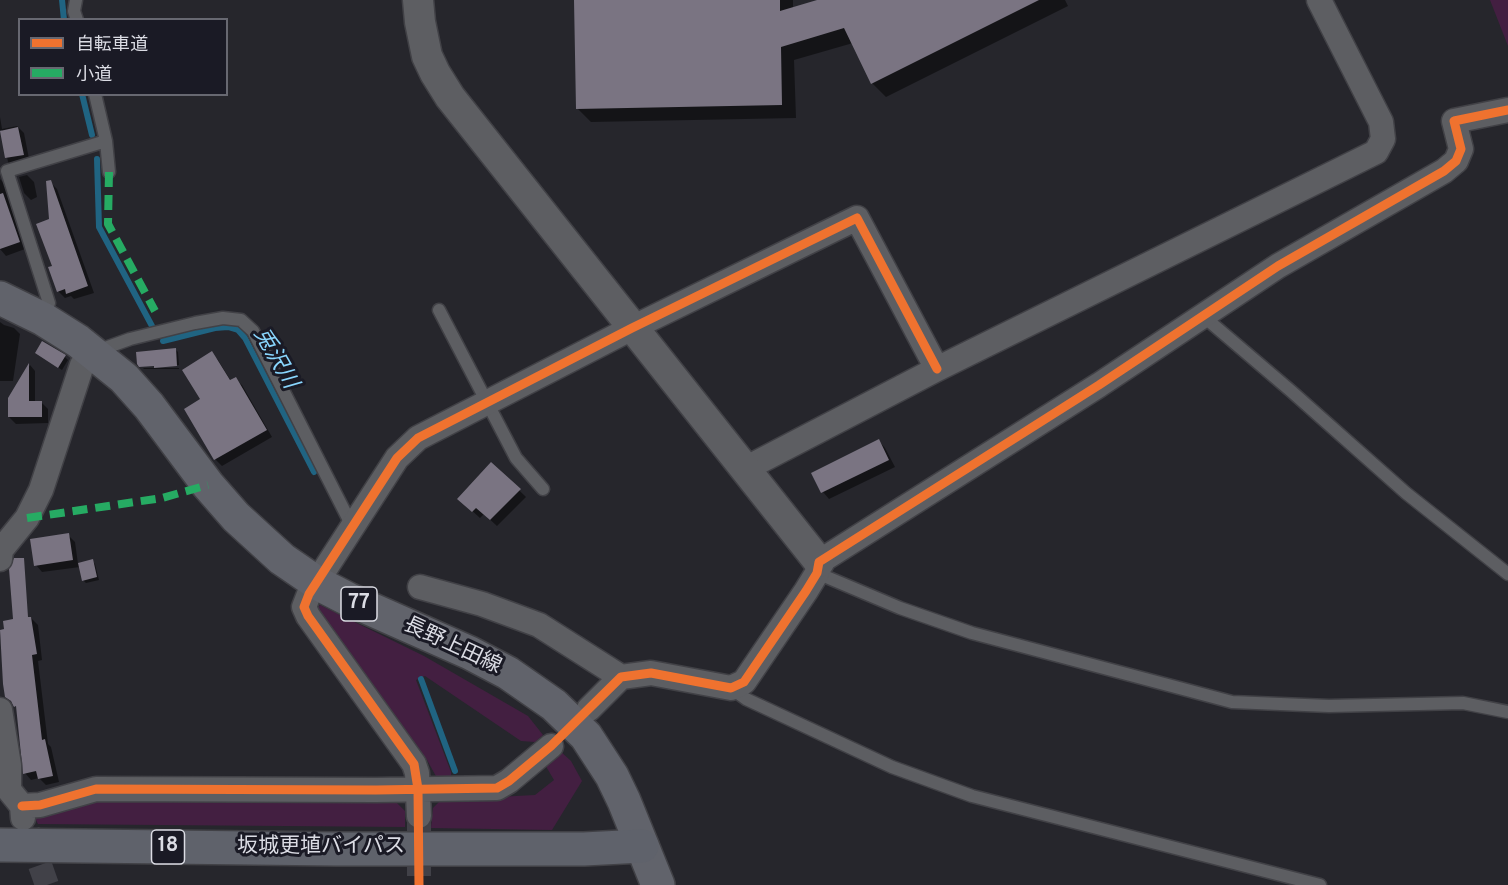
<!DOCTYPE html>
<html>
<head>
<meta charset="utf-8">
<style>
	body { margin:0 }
	#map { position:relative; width:1508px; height:885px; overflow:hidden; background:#26262c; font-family:Overpass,"Noto Sans JP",sans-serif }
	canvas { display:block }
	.legend { position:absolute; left:18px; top:18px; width:210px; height:78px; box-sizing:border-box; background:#1a1a25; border:2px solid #676871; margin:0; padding:8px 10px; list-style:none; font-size:18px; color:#dbdce4 }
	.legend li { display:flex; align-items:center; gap:12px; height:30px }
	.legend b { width:30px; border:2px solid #676871 }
</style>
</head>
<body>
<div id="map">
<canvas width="1508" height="885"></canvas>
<ul class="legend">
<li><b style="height:8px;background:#ef722f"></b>自転車道</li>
<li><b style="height:8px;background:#26ab63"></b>小道</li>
</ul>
</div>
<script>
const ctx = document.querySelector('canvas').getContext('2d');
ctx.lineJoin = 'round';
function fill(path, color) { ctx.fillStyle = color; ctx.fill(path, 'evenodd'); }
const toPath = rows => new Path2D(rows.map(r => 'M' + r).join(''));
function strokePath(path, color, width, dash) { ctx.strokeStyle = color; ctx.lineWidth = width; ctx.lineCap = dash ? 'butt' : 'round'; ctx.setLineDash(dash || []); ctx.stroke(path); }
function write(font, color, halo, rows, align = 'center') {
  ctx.font = font + ' Overpass,"Noto Sans JP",sans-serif'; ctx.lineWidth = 6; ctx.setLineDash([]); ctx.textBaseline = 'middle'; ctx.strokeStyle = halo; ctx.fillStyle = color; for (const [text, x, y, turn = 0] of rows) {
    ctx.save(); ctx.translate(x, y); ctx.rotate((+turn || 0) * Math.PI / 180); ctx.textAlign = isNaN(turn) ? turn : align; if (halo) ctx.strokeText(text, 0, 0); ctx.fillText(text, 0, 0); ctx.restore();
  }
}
fill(toPath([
	[1490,0,1508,0,1508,46],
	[320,605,424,656,528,716,543,735,535,742,521,741,425,676,416,680,451,772,451,779,437,778,427,760,356,667,317,608],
	[559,750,571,761,582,781,552,830,431,828,433,808,441,800,535,795,554,780,544,763],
	[95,798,394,800,405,811,405,827,38,824,35,818]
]), '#431f41');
fill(toPath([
	[575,0,793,0,793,9,822,0,1065,0,1068,6,886,97,872,83,853,43,794,60,796,118,591,122,577,108],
	[0,117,2,129,17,126,24,133,30,164,14,169,8,162,2,130,0,130],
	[27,175,34,182,37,197,31,200,24,193,19,177],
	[0,179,6,185,13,207,11,208,25,249,6,256,0,249],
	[50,182,57,189,94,293,74,299,71,296,65,298,58,291,54,267],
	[0,322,4,325,14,328,20,334,13,381,0,381],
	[175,349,178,352,179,365,140,365],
	[37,353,65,357,68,360,62,370],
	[211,353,218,360,231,381,235,379,242,385,272,437,222,466,216,460,186,409,202,400],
	[30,365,35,371,35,402,41,402,48,409,48,423,16,424,9,417,9,398],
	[143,368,179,368,179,369,144,369],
	[879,441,885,448,895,467,829,499,823,492,813,473],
	[492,464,526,497,497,526,484,514,480,518,459,499],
	[68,535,75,542,78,564,92,561,95,564,99,580,86,583,83,580,80,567,42,572,36,565],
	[31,618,38,625,42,660,38,661,48,744,51,747,59,782,46,785,39,778,31,780,25,773,18,709,6,696,0,633,0,631]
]), '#0007');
strokePath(toPath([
	[62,0,64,20],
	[82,94,92,135],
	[97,159,99,227,152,326],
	[163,341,215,328,228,327,238,330,245,338,314,472],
	[421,679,455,771]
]), '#206482', 6);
fill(toPath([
	[574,0,780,0,780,11,817,0,1039,0,871,84,844,28,781,47,782,105,576,109],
	[18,127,24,155,5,158,0,131],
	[51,180,88,286,66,294,65,289,57,292,48,267,52,266,36,224,49,219,46,181],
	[3,193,20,242,0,249,0,194],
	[42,341,66,355,58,368,35,353],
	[176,348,177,366,154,368,154,366,139,367,137,364,136,352],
	[212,351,230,380,236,377,267,430,214,460,184,409,200,399,182,370],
	[29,363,29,401,42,401,42,417,8,417,8,398],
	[879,439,889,460,821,493,811,473],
	[491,462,521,489,490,520,476,508,472,512,457,499],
	[69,533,73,560,34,566,30,539],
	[14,558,24,558,28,617,31,617,37,654,32,655,42,740,45,739,53,776,38,779,36,771,23,774,16,706,14,707,11,701,5,697,3,684,0,630,4,629,3,621,13,619,9,569],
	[93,559,97,577,82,581,78,563]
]), '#7a7482');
strokePath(toPath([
	[419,816,419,885],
	[28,831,47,885]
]), '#414148', 24, [24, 12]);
const service = toPath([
	[76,0,74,11,77,20],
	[95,94,106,141,109,172],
	[439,310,516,458,543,489],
	[1203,316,1291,391,1406,493,1508,574],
	[44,317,49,303,7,171,106,141],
	[97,351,130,339,195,323,223,318,241,320,253,331,352,526],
	[817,573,900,608,972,633,1232,702,1329,706,1463,703,1508,712],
	[731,688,746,699,892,767,972,796,1320,885]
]);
const minor = toPath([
	[745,469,937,369,1376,152,1383,139,1381,122,1319,0],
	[0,559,1,550,27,518,41,490,82,365,93,352],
	[420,587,482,604,539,625,621,677],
	[589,709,621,677,651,673,731,688,744,682,806,591,817,573,819,562,1099,385,1278,266,1444,171,1456,161,1461,149,1454,121,1508,110],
	[0,710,9,765,9,790,22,806,23,818],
	[22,806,40,805,96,789,376,790,497,788,509,781,551,746],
	[419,816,417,773,414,764,308,616,304,607,309,594,397,458,418,438,632,328,857,218,937,369]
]);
const tertiary = toPath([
	[418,0,420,22,427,56,435,73,450,97,819,562]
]);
const primary = toPath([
	[0,298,43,319,78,341,124,378,149,406,208,485,236,517,282,559,317,583,348,599,470,653,508,673,554,705,586,736,612,776,624,801,658,885]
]);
const trunk = toPath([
	[0,845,336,849,584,849,642,846]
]);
strokePath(service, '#414146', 15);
strokePath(minor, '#414146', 27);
strokePath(tertiary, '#414146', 33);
strokePath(primary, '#414146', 36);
strokePath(trunk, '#414146', 36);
strokePath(service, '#5d5e62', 12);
strokePath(minor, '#5d5e62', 24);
strokePath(tertiary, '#5d5e62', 30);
strokePath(primary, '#61636b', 33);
strokePath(trunk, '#5f626b', 33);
strokePath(toPath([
	[109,172,108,224,155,311],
	[27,518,162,498,208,485]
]), '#26ab63', 8, [15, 8]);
strokePath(toPath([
	[22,806,40,805,96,789,376,790,497,788,509,781,551,746,621,677,651,673,731,688,744,682,806,591,817,573,819,562,1099,385,1278,266,1444,171,1456,161,1461,149,1454,121,1508,110],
	[419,885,418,789,414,764,308,616,304,607,309,594,397,458,418,438,632,328,857,218,937,369]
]), '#ef722f', 9);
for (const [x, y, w] of [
	[359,604,36],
	[168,847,33]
]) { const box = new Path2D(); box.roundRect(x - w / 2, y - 17, w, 34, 4.5); ctx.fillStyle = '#1a1a25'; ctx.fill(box); strokePath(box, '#dbdce4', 1.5); }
write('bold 20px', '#dbdce4', null, [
	["77",359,604],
	["18",168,847]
]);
write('21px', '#dbdce4', '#1a1a25', [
	["長野上田線",452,647,25],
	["坂城更埴バイパス",321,848]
]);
write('italic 22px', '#89d6fe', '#1a1a25', [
	["兎沢川",274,359,60]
]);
</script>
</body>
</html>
